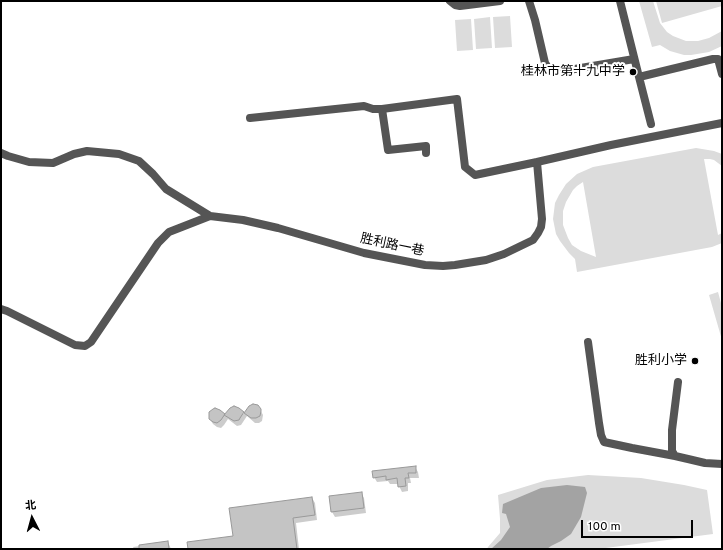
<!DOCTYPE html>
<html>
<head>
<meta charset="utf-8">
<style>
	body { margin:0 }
	#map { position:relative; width:723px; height:550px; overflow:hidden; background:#fff; font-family:Overpass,"Noto Sans SC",sans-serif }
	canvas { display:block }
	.frame { position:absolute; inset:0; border:2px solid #000; pointer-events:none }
	.north { position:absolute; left:12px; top:498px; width:40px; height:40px; -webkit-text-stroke:3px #fff; paint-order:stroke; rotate:354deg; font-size:11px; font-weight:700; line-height:16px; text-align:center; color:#000 }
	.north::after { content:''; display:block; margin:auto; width:14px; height:18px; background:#000; clip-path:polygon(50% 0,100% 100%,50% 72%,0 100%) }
	.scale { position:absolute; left:581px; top:520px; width:112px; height:18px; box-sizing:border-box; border:2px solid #000; border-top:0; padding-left:5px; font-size:12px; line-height:14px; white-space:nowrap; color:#000; -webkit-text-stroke:3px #fff; paint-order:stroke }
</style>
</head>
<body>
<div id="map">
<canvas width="723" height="550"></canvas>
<div class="frame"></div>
<div class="north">北</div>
<div class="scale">100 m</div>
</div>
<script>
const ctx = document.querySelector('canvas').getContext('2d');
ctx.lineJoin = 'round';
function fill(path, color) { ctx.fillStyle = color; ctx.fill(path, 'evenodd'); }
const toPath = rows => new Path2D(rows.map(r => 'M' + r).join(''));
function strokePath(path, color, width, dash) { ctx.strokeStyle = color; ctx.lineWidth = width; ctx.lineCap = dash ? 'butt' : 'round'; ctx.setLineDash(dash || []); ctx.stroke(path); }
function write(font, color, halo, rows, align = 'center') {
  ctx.font = font + ' Overpass,"Noto Sans SC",sans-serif'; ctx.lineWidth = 4; ctx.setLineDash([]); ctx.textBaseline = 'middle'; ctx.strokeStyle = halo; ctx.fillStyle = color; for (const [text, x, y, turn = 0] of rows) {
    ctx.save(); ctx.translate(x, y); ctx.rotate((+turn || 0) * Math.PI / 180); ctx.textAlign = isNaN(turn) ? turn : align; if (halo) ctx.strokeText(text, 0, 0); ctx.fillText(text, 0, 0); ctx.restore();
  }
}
fill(toPath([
	[639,1,653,1,660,23,667,32,673,36,686,41,698,41,709,38,722,31,722,46,709,52,691,55,684,55,670,51,660,45,652,47],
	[656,1,722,1,722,6,662,23],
	[510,16,512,47,495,48,493,17],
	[490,17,492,48,476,49,474,19],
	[471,19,473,50,457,51,455,20],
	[696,148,714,151,722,154,722,166,714,160,710,159,704,159,718,235,722,233,722,243,712,247,577,272,575,259,569,253,560,241,556,234,553,219,555,203,559,195,566,184,577,174,593,167],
	[583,182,596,257,581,251,572,245,568,238,563,225,563,211,566,202,573,190,577,186],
	[718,292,721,303,722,301,722,340,709,295],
	[588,475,641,478,684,485,707,490,713,534,598,549,487,549,488,547,500,533,500,519,498,495,547,480]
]), '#dcdcdc');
fill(toPath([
	[567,485,585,487,587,493,581,517,571,534,561,541,551,546,547,549,491,549,501,540,510,527,506,514,502,513,503,504,541,488]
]), '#a3a3a3');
fill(toPath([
	[250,407,260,409,263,415,262,421,259,423,255,423,247,416,241,425,237,426,228,419,224,425,221,428,217,427,213,424,210,419,224,415,225,416,230,409,243,413,244,414],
	[415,467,418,472,419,478,410,478,411,483,408,483,408,491,402,492,398,484,390,484,388,481,377,482,374,477],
	[361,493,364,498,366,513,335,517,332,512],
	[312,498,315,503,317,520,296,523,299,549,189,549,234,536],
	[168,542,171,549,134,549,133,547]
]), '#0003');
const building = toPath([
	[253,404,258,405,261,409,261,411,260,416,256,418,251,418,244,413,249,406,253,404],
	[234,406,239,408,244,412,240,418,239,420,234,421,224,415,230,408,234,406],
	[215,408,220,410,225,414,221,420,217,423,213,422,209,419,209,412,213,409,215,408],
	[416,466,416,473,408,473,409,478,405,478,406,486,398,487,397,478,386,480,386,476,373,478,372,471,416,466],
	[362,492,364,508,331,512,329,496,362,492],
	[312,497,315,515,293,518,297,549,188,549,187,542,233,536,229,508,312,497],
	[168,541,169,549,139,549,139,545,168,541]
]);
fill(building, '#c4c4c4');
strokePath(building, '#999', 1);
strokePath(toPath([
	[450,1,455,5,460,6,500,1],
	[529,1,535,20,545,63,549,69,557,72,634,59],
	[620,1,639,77,713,59,718,59,722,74],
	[639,77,651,124],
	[382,109,388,150,426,146,426,153],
	[250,118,364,106,373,109,382,109,457,99,465,167,475,175,537,162],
	[1,153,8,156,29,162,53,163,74,154,87,151,119,154,139,161,153,174,166,189,210,216,243,220,278,228,364,253,425,265,443,266,455,265,486,260,504,254,533,240,538,233,541,227,542,219,537,162,611,145,722,123],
	[1,309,7,311,75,345,85,346,91,342,158,243,169,232,210,216],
	[588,342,599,423,601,435,604,442,632,448,675,456],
	[678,382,672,430,672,451,675,456,688,459,705,463,722,464]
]), '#555', 8);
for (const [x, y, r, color] of [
	[633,72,4,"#000"],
	[695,361,4,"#000"]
]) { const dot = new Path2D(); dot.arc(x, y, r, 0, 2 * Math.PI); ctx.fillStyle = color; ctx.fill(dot); strokePath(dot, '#fff', 1.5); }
write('13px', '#000', '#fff', [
	["桂林市第十九中学",625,72],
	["胜利小学",687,361]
], 'right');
write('13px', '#000', '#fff', [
	["胜利路一巷",392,246,12]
]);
</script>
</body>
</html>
